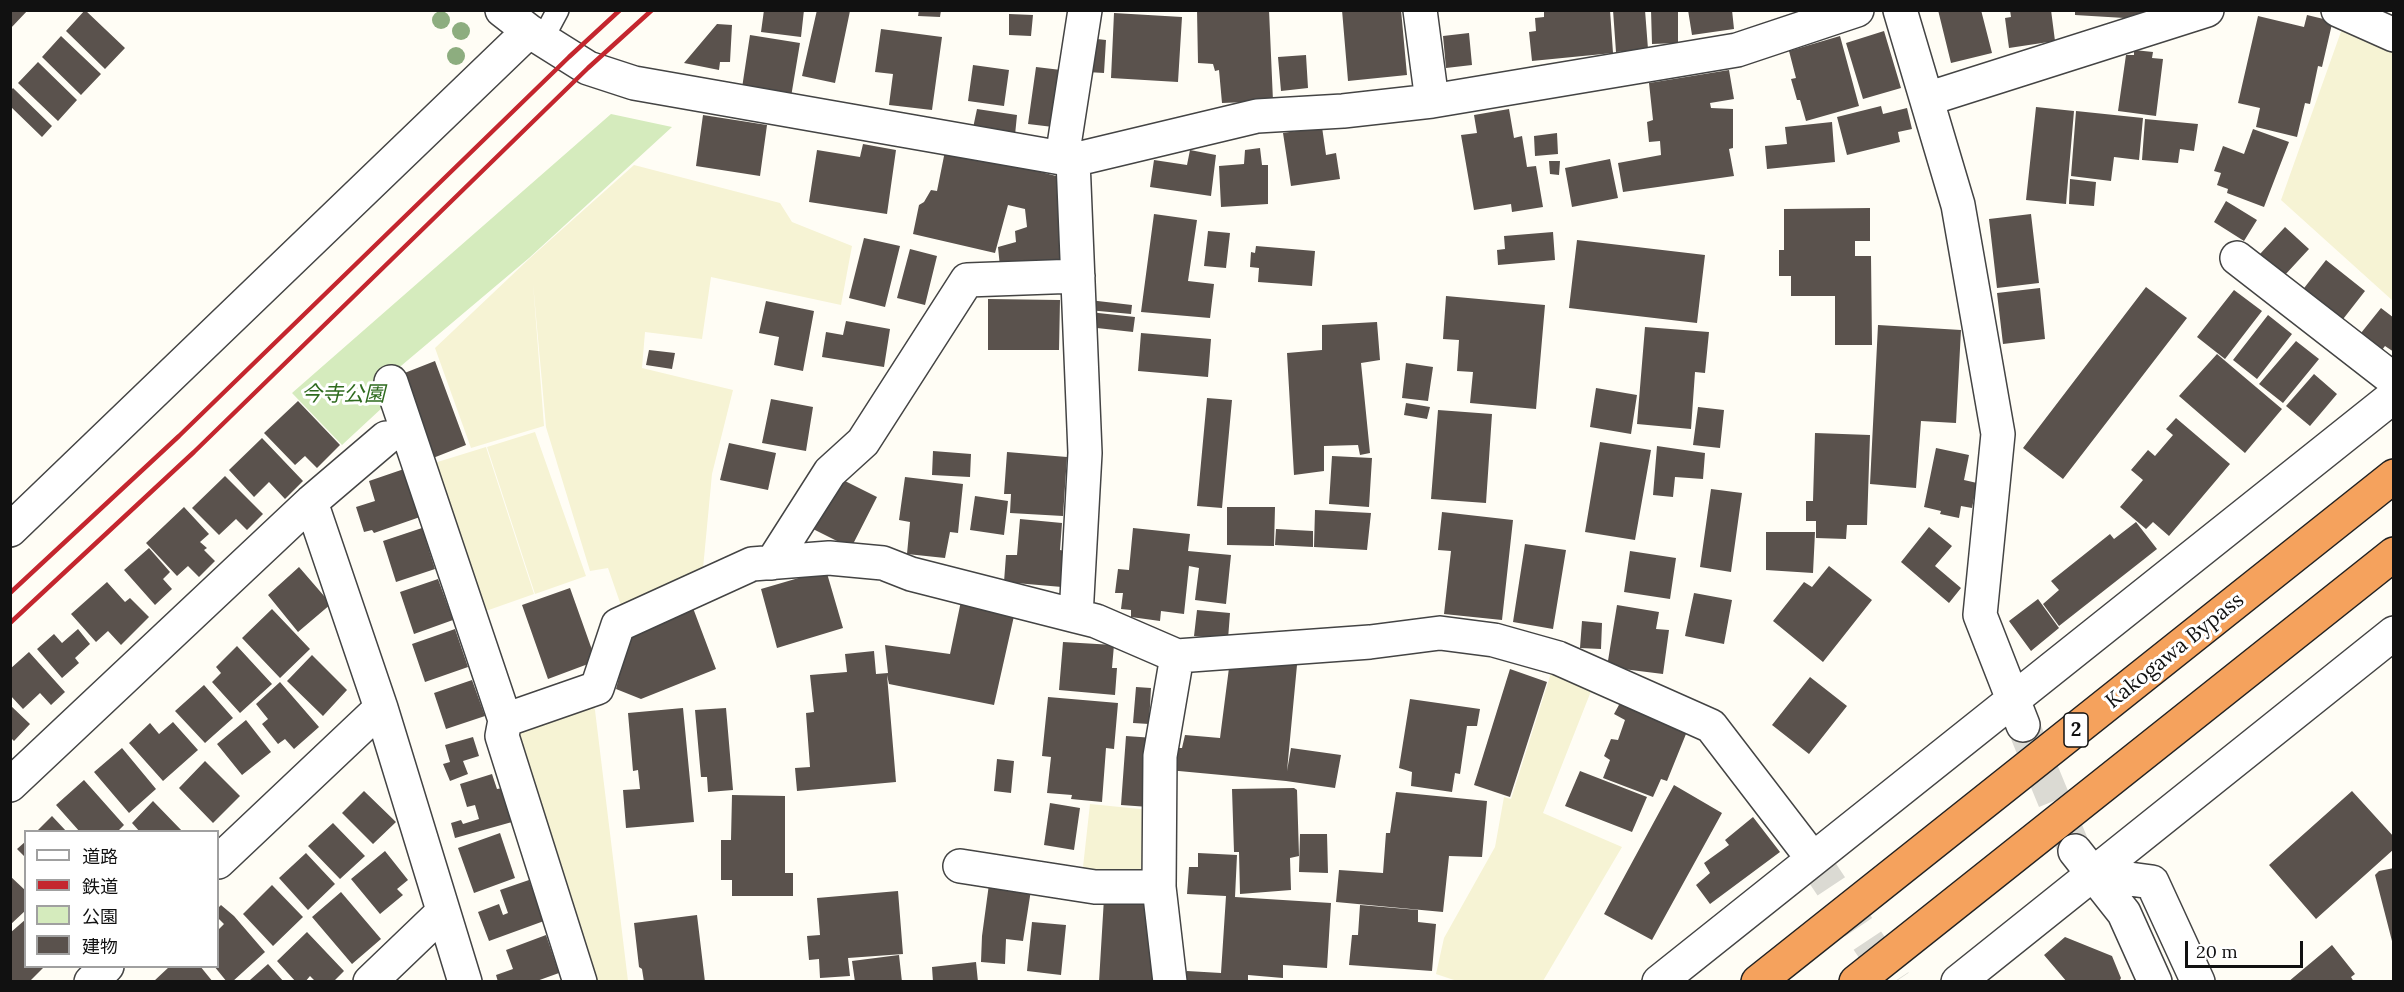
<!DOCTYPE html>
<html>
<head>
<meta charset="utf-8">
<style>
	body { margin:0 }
	#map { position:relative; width:2404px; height:992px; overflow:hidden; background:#fffdf5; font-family:Lora,"Noto Sans JP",serif }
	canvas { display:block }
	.frame { position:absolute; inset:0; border:12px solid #111; pointer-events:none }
	.legend { position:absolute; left:24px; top:830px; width:195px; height:138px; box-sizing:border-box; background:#fff; border:2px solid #a0a0a0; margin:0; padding:8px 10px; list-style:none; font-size:18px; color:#111 }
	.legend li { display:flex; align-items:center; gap:12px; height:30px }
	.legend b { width:30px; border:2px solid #a0a0a0 }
	.scale { position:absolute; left:2185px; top:941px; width:118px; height:27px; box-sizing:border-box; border:3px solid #111; border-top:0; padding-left:8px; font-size:18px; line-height:21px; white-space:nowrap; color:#111; -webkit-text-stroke:4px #fff; paint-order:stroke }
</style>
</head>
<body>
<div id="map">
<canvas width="2404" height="992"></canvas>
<div class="frame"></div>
<ul class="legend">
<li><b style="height:8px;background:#fff"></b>道路</li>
<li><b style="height:8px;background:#c4262e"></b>鉄道</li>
<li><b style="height:16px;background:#d5ebbd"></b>公園</li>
<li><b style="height:16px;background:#5a524d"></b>建物</li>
</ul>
<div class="scale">20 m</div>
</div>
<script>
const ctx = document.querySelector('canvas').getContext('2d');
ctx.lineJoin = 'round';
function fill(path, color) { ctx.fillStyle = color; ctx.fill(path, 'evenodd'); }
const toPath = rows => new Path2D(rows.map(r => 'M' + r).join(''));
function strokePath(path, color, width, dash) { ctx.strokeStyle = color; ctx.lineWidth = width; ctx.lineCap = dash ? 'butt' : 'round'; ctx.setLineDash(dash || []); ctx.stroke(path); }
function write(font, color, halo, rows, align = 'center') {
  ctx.font = font + ' Lora,"Noto Sans JP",serif'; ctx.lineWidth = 6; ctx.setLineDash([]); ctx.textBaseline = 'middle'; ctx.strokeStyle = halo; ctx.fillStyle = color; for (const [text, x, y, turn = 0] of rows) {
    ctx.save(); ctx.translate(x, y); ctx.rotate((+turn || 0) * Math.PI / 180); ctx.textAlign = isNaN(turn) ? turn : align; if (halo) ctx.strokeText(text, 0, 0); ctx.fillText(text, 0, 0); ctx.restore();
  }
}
fill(toPath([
	[2343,26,2393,43,2393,301,2281,200],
	[634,165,780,203,792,222,852,246,841,305,711,277,702,339,645,332,642,368,733,390,712,474,702,579,624,614,608,568,590,571,546,427,533,283,544,426,471,448,435,348,530,258],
	[535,432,586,576,535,594,487,447],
	[486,447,534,594,483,612,431,464],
	[1552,670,1595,681,1543,813,1622,847,1543,981,1457,981,1436,974,1444,938,1495,847,1504,797,1511,799],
	[594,702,628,981,596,981,518,735,519,726],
	[1090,804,1150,810,1149,880,1082,876]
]), '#f6f3d4');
fill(toPath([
	[611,114,672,127,529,258,376,387,383,407,342,445,292,393]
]), '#d5ebbd');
fill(toPath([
	[10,10,28,10,10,29],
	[85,10,125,48,105,69,66,31],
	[764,10,804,10,801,37,761,32],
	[817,10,850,11,835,83,802,76],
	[919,10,941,10,940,17,918,16],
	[1197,10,1269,10,1273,101,1222,103,1219,70,1215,71,1213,64,1198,63],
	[1342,10,1401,10,1407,75,1348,81],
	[1544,10,1610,10,1613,53,1532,61,1529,32,1536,31,1535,18,1544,17],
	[1613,10,1645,10,1648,49,1616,52],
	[1651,10,1678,10,1678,43,1652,44],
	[1688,10,1732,10,1734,29,1692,35],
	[1938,10,1981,10,1992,53,1951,63],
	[2010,10,2051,10,2055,41,2009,48,2005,18,2011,17],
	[2075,10,2142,10,2141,19,2075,15],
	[1114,13,1182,17,1178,82,1111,78],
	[1009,14,1033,15,1031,36,1009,35],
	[2307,15,2332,21,2332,24,2322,67,2318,66,2310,104,2305,103,2297,137,2256,127,2260,108,2238,103,2258,16,2304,27],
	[717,24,732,25,730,62,720,62,719,70,684,63],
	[881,29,942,37,932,110,889,105,893,74,875,72],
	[1884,31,1901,88,1863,99,1846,43],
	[1469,33,1472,65,1446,68,1443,36],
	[750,35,800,43,791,97,742,88],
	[61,36,101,74,81,95,42,57],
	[1840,36,1859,106,1806,121,1800,100,1797,100,1791,79,1796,78,1789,51],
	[1088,38,1106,40,1104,73,1087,72],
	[2134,50,2153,52,2152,58,2163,59,2156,116,2118,111,2126,55,2134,55],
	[1306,55,1308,88,1281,91,1278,57],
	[38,62,77,100,58,121,18,83],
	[973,65,1009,70,1004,106,968,101],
	[1036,67,1061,70,1053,127,1028,124],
	[1729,70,1734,99,1710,103,1711,108,1733,109,1733,148,1729,149,1734,176,1623,192,1618,163,1661,155,1660,141,1649,142,1647,122,1653,120,1649,83],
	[13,88,52,126,42,137,10,106,10,91],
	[1881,106,1883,114,1907,108,1912,129,1898,132,1900,142,1847,155,1837,117],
	[2036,107,2074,111,2066,204,2026,200],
	[977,109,1017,115,1015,135,973,128],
	[1509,109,1514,138,1522,136,1527,167,1536,166,1543,207,1512,212,1511,204,1474,210,1461,135,1477,133,1474,115],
	[2076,111,2143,118,2139,160,2114,157,2111,181,2071,176],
	[703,115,767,125,760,176,696,166],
	[2145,119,2198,124,2194,151,2180,149,2178,163,2142,160],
	[1832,122,1835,162,1767,169,1765,146,1787,144,1785,127],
	[1322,127,1326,155,1336,153,1340,179,1291,186,1283,133],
	[2253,129,2289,142,2264,207,2227,193,2228,189,2217,185,2221,173,2214,171,2223,146,2244,154],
	[1557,133,1558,154,1535,156,1534,136],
	[863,144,896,150,887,214,809,202,817,150,860,157],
	[949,148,1060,177,1065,263,1000,267,998,247,1016,242,1015,231,1027,227,1025,209,1008,205,995,253,913,234,919,205,924,202,931,190,937,191,945,151],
	[1260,148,1262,165,1268,165,1268,204,1221,207,1219,166,1244,164,1245,150],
	[1190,150,1216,155,1211,196,1150,187,1154,160,1187,165],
	[1610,159,1618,198,1572,207,1565,168],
	[1549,161,1560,161,1559,175,1550,174],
	[2070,179,2096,182,2094,206,2069,204],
	[2226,201,2257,220,2244,241,2214,222],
	[1870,208,1870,241,1855,241,1855,256,1871,256,1872,345,1835,345,1835,296,1791,296,1791,276,1779,276,1779,250,1784,250,1784,209],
	[1154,214,1197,220,1188,281,1214,284,1210,318,1141,312],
	[2031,214,2039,283,1997,288,1989,219],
	[2285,227,2309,249,2284,276,2260,254],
	[1208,231,1230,233,1226,268,1204,266],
	[1553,232,1555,260,1498,265,1497,250,1505,249,1504,236],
	[864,238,900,246,885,307,849,298],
	[1577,240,1705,255,1697,323,1569,308],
	[1256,246,1315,251,1312,286,1258,282,1259,268,1250,267,1251,252,1255,253],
	[910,249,937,256,925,305,897,298],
	[2326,260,2365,291,2340,323,2301,292],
	[2146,287,2187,318,2063,479,2023,448],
	[2040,288,2045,339,2003,344,1997,293],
	[2234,290,2262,311,2225,359,2197,337],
	[1446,296,1545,305,1536,409,1470,403,1473,372,1457,371,1459,340,1443,339],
	[988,299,1060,300,1059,350,988,350],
	[1089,300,1132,305,1131,314,1088,310],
	[766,301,814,311,803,371,774,365,779,337,759,333],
	[2381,308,2394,318,2394,352,2385,346,2378,355,2357,338],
	[1089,312,1135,317,1133,332,1088,327],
	[2268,315,2292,334,2257,379,2233,360],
	[846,321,890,329,884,367,822,357,826,332,843,335],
	[1377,322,1380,360,1361,363,1370,453,1360,455,1358,445,1324,446,1324,471,1294,475,1287,353,1322,350,1322,325],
	[1878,325,1961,330,1956,423,1921,421,1916,488,1870,484],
	[1645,327,1709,332,1705,373,1695,372,1691,429,1637,424],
	[1141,333,1211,339,1208,377,1138,371],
	[2296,341,2319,359,2283,403,2259,384],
	[649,350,675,353,672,369,646,365],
	[2217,354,2282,409,2245,453,2179,396],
	[435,361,466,445,433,458,402,374],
	[1406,363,1433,367,1428,401,1402,398],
	[2314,374,2337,394,2310,426,2286,406],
	[1596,388,1637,395,1631,434,1590,427],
	[1207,398,1232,400,1222,508,1197,506],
	[771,399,813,407,806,451,762,443],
	[298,401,340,445,317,468,305,456,295,465,264,433],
	[1406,403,1430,407,1427,419,1404,415],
	[1698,407,1724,410,1720,448,1693,445],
	[1438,410,1492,414,1486,503,1431,499],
	[2176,418,2230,464,2169,536,2153,522,2146,529,2120,507,2143,480,2131,470,2148,450,2155,456,2173,435,2166,429],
	[1815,433,1870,435,1867,525,1847,525,1846,539,1816,538,1816,521,1806,521,1806,501,1813,501],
	[262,438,303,481,285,499,269,482,254,497,229,470],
	[1600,442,1651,450,1635,540,1585,532],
	[729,443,776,453,768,490,720,480],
	[1657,446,1705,453,1703,479,1675,477,1673,497,1653,495],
	[1936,448,1969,455,1964,480,1977,483,1972,508,1961,506,1959,518,1940,514,1941,511,1924,507],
	[933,451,971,454,970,477,932,475],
	[1007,452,1067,457,1063,516,1010,513,1011,494,1004,494],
	[1332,456,1372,458,1369,507,1329,504],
	[404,469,420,517,374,533,372,530,364,532,356,507,375,501,369,481],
	[225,476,263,514,247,530,236,519,219,535,192,508],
	[837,477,877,497,851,548,811,528],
	[905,477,963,484,958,533,950,532,945,558,907,554,910,522,899,520],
	[1711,489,1742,493,1731,572,1700,567],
	[975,496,1008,501,1004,535,970,530],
	[184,507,209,534,200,542,207,548,204,550,215,561,199,577,188,566,177,576,146,543],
	[1227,507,1275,507,1274,546,1227,545],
	[1315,510,1371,513,1367,550,1314,547],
	[1442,512,1513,520,1502,620,1444,614,1451,551,1438,550],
	[1020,519,1062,523,1060,550,1065,551,1062,587,1004,582,1006,555,1017,555],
	[2136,522,2157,549,2059,626,2043,604,2059,590,2051,581,2110,534,2114,539],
	[1929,527,1952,546,1935,566,1961,588,1949,603,1901,562],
	[422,528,435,569,396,582,383,541],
	[1133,528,1190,534,1188,551,1231,555,1226,604,1195,600,1199,568,1189,566,1184,614,1161,611,1160,621,1131,617,1131,610,1121,609,1123,593,1115,593,1118,569,1129,570],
	[1276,529,1313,531,1313,547,1275,545],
	[1766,532,1815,532,1813,573,1766,570],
	[1525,544,1566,550,1553,629,1513,622],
	[149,548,170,572,163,579,172,589,155,605,124,570],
	[1630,551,1676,558,1670,599,1624,592],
	[1829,566,1872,600,1823,662,1773,621,1804,582,1812,587],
	[299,567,331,604,298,632,268,595],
	[826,570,843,628,777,648,761,589],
	[438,579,453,620,414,634,400,592],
	[107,582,125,602,130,598,149,617,121,645,108,631,96,642,71,614],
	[570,588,596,661,548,679,522,605],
	[1694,593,1732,600,1724,644,1685,636],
	[2038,599,2059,628,2031,651,2009,621],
	[961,601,1014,616,994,705,889,684,887,675,896,782,797,791,795,768,810,767,806,713,814,712,810,675,847,672,845,654,874,651,876,674,888,673,885,645,950,654],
	[1617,605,1659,612,1656,629,1669,630,1663,674,1607,667],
	[693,608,716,669,641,699,616,689,629,638],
	[272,609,310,649,280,678,242,638],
	[1197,610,1230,613,1228,639,1194,636],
	[1582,621,1602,623,1601,649,1580,648],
	[78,629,90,644,75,658,79,663,62,678,37,649,54,634,62,643],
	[455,629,468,667,425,682,412,644],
	[1063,642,1114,645,1112,668,1117,668,1115,695,1059,690],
	[237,646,272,684,240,713,212,682,221,673,216,667],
	[29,652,65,692,51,705,40,693,23,709,10,695,10,669],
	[312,655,347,690,323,716,287,681],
	[1230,660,1297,665,1287,771,1291,748,1341,755,1335,788,1286,781,1168,770,1170,748,1182,748,1185,735,1220,738],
	[1510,669,1547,682,1510,797,1474,785],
	[1810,677,1847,706,1809,754,1772,725],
	[472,680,485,716,446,729,434,693],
	[280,682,319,727,294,749,285,739,278,744,262,724,268,719,256,704],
	[204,685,233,718,205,743,175,711],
	[1136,687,1151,688,1149,724,1133,723],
	[1048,697,1118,703,1114,749,1106,748,1102,802,1071,799,1072,795,1047,793,1051,757,1042,756],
	[1410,699,1480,709,1477,726,1467,726,1460,774,1455,773,1452,792,1411,786,1412,772,1399,768],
	[1620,703,1688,729,1667,781,1661,779,1653,797,1603,778,1610,760,1604,756,1611,739,1618,740,1625,720,1614,714],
	[10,705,30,724,14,741,10,737],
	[683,708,694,822,626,828,623,790,640,789,638,770,633,771,628,713],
	[726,708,733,790,708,792,707,777,701,777,695,710],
	[246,720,271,752,242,775,217,744],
	[173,722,198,750,163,781,129,743,150,723,159,734],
	[1126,736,1154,738,1149,807,1121,805],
	[473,737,479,756,463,761,468,774,450,781,443,764,450,762,445,745],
	[122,748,156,789,129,813,94,772],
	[997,759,1014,761,1011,793,994,791],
	[205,761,240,796,213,823,179,788],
	[1580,771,1647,797,1632,832,1565,806],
	[492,774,497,789,503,788,512,822,455,838,451,823,461,820,463,824,479,819,475,805,467,807,460,784],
	[84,780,124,825,117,832,80,832,56,805],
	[1674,785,1722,813,1652,940,1604,914],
	[1294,788,1297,790,1299,856,1290,858,1291,890,1240,894,1239,852,1234,852,1232,789],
	[364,791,396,822,373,844,342,813],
	[2352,791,2394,837,2394,849,2316,919,2269,865],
	[1396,792,1487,801,1482,857,1449,856,1443,912,1336,902,1339,870,1383,873,1386,833,1390,833],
	[732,795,785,796,785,873,793,873,793,896,732,896,732,880,721,880,721,840,731,840],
	[153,801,183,832,140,832,132,823],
	[1050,803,1080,808,1074,850,1044,845],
	[52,816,67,832,36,832],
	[1753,817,1780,852,1710,904,1696,885,1710,873,1704,863,1729,845,1725,840],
	[333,823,365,856,340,879,308,846],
	[500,833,515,878,474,893,458,848],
	[1300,834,1327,834,1328,873,1299,872],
	[26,841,26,858,17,849],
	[385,851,408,880,397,889,403,895,380,914,351,879],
	[306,853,335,884,308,910,279,878],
	[1198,853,1237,855,1235,897,1331,903,1327,968,1283,965,1283,978,1248,975,1248,982,1187,982,1187,971,1221,973,1226,896,1187,894,1189,867,1198,867],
	[2394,868,2394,945,2393,945,2375,875,2379,871],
	[10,876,26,891,26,910,10,925],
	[529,880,544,921,489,941,478,912,499,904,503,915,508,913,500,890],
	[989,884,1031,890,1023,941,1006,939,1005,964,981,962,982,936],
	[272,885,303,917,273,946,243,914],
	[898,891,903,954,848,958,850,976,820,978,819,959,809,960,807,936,820,935,817,898],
	[341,892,381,939,352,964,312,917],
	[1104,898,1147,900,1159,982,1099,982],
	[221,905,234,916,265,952,232,982,227,982,214,966,218,966,218,930,224,924,218,918,218,908],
	[1360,905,1418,910,1418,922,1436,924,1432,971,1349,965,1352,935,1358,935],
	[697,915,705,982,644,982,642,969,639,967,634,923],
	[26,919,26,966,45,966,29,982,13,982,10,979,10,933],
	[1032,922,1066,925,1061,975,1027,971],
	[307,932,344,971,333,982,316,982,310,976,305,982,296,982,277,961],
	[546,935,559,973,534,982,498,982,496,975,513,969,506,950],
	[2065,937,2112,956,2121,978,2119,982,2067,982,2044,955],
	[2332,945,2355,974,2351,977,2354,982,2288,982],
	[899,955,902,982,855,982,852,961],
	[976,962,978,982,933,982,932,967],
	[268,964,284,982,250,980],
	[170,966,200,966,213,982,153,982]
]), '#5a524d');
strokePath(toPath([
	[2023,725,2075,851],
	[1813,859,1895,982]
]), '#dbdad3', 33, [33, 16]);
const lane = toPath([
	[542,40,558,10]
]);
const street = toPath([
	[502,10,529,31,588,68,634,83,1073,160,1257,116,1343,111,1432,101,1737,50,1857,10],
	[1420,10,1432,101],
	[1900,10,1958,205,1998,434,1980,615,2023,725],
	[2338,10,2394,35],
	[1927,99,2207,10],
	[1062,158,1085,10],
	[1073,160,1085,453,1076,616,1096,621,1177,656,1370,642,1440,633,1494,640,1558,658,1711,726,1813,859],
	[2237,258,2394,380],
	[391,382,505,720,502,736,580,982],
	[311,502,381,708,465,982],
	[10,530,529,31],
	[772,563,830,472,863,442,967,280,1078,276],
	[505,720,597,688,618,625,752,564,829,558,883,563,911,574,1076,616],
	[10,785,311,502,386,438],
	[2075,851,2124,913,2155,982],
	[218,862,381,708],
	[960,866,1095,887,1159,887],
	[2092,874,2152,882,2198,982],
	[91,982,107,966],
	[370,982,443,912],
	[1170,982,1159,887,1160,756,1177,656],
	[1659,982,2394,396],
	[1958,982,2394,633]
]);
const highway = toPath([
	[1758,982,2394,476],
	[1856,982,2394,554]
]);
strokePath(lane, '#444', 24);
strokePath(street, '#444', 36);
strokePath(highway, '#222', 36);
strokePath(lane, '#fff', 21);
strokePath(street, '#fff', 33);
strokePath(highway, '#f5a25d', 33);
strokePath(toPath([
	[10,593,179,436,569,57,620,10],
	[10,623,194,452,588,68,652,10]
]), '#c4262e', 4.5);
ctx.fillStyle = '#8dad7f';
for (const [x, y] of [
	[441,20],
	[461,31],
	[456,56]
]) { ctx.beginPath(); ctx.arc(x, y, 9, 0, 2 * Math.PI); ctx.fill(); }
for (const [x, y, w] of [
	[2076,730,24]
]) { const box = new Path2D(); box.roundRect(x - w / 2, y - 17, w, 34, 4.5); ctx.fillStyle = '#fff'; ctx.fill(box); strokePath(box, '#111', 1.5); }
write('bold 20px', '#111', null, [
	["2",2076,730]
]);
write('italic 21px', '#2f6b1f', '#fff', [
	["今寺公園",343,395]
]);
write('21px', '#111', '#fff', [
	["Kakogawa Bypass",2175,651,-39]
]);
</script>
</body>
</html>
